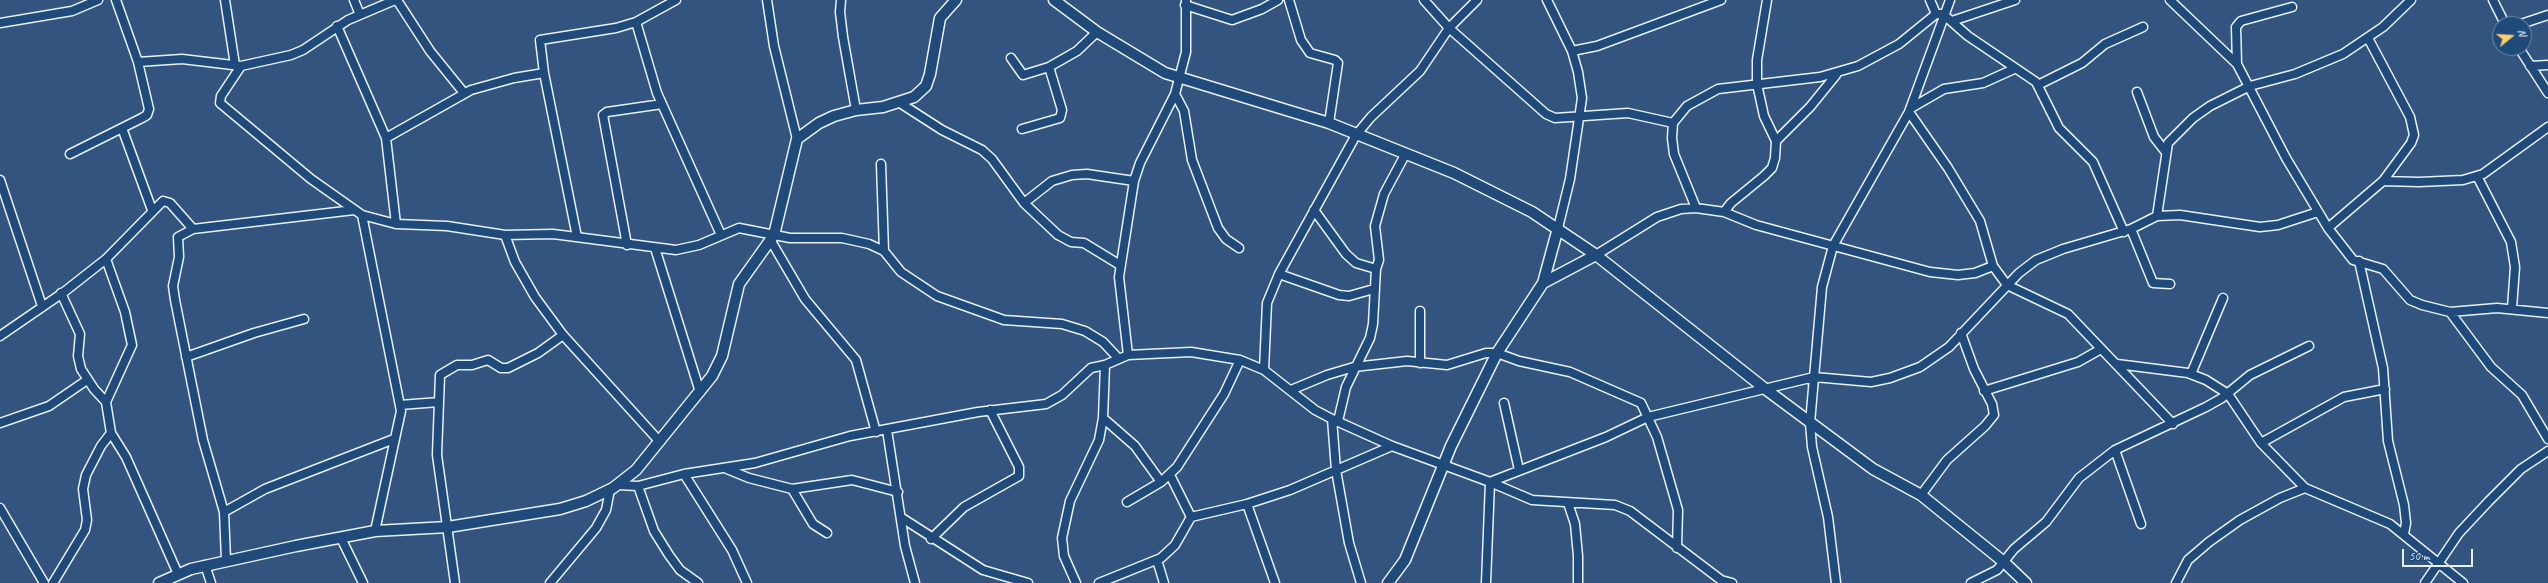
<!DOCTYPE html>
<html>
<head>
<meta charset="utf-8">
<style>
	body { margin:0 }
	#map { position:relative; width:2548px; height:583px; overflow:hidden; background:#33547e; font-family:Caveat,sans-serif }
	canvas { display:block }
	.north { position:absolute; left:2492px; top:16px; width:40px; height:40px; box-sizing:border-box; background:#1f4a7a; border:1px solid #6f8dac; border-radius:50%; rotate:72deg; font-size:11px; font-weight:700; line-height:16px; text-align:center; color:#e8f1f8 }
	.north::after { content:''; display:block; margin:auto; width:14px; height:18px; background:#ffd166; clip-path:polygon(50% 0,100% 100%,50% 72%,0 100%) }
	.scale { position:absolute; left:2402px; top:549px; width:71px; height:18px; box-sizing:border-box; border:2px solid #e8f1f8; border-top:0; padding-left:5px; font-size:12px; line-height:14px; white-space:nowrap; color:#e8f1f8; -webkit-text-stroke:3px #1f4a7a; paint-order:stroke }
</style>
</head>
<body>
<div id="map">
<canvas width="2548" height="583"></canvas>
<div class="north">N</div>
<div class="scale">50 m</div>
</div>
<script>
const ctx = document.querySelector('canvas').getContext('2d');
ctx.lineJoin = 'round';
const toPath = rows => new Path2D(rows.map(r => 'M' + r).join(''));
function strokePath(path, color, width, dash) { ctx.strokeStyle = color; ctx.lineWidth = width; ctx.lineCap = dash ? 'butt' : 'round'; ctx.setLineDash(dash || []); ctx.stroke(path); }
const minor = toPath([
	[225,0,235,65],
	[354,0,360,15],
	[397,0,430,51,464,93],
	[767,0,774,46,797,139],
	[841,0,840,12,843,37,856,110],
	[1289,0,1301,40,1310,53,1335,60,1338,63,1329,123],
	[1424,0,1449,28,1546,114,1555,118,1628,113,1673,123],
	[1547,0,1572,51,1578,72,1582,98,1570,179,1558,228],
	[1930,0,1936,14],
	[2170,0,2237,64,2286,158,2328,228,2353,260,2383,269,2410,300,2422,305,2450,312,2497,308,2548,313],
	[2493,0,2505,24],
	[1185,5,1232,20,1262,9,1278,0],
	[1952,21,2015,0],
	[636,22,657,93,721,235],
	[0,23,72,11,98,0],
	[2521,24,2548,15],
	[337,26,386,138,396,224],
	[2519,48,2548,93],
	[1572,51,1597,46,1721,0],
	[1011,58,1023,75,1049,67],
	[138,62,182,59,241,66,291,55,303,50,348,20,395,0],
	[2237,64,2236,27,2241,21,2292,7],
	[241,66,221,96,220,103,311,179,362,215,396,224,447,226,505,235,553,234,676,250,699,245,739,228,790,238,842,238,869,244,884,251,901,272,937,296,1004,320,1062,324,1085,331,1103,342,1118,358],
	[2530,66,2548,65],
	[2038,85,2082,63,2105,44,2143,27],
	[2137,92,2154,137,2165,151],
	[1175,94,1184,111,1192,160,1218,228,1226,239,1239,248],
	[900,103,942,130,982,150,992,159,1024,203,1058,235,1071,242,1084,243,1120,265],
	[1911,108,1944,89,1983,83,2014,69],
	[1909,112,1948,168,1980,221,1993,266,2007,285,2068,314,2173,424],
	[122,128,152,210],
	[1022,129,1060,118,1062,110,1049,67,1077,51,1097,32],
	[386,138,471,90,514,78,544,73],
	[1776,141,1810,107,1836,75],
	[70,154,142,118,147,115,149,109,138,62,116,0],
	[881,164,884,251],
	[2477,176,2511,242,2515,267,2512,308],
	[0,180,42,306],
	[2383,181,2419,182,2463,180,2483,174,2548,127],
	[1024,203,1052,181,1072,175,1087,174,1134,181],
	[1696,208,1674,154,1672,138,1673,123,1687,106,1718,89,1820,77,1858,66,1899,44,1936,14,1943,14,1968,36,2036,82,2059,128,2093,162,2124,232],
	[1314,210,1346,254,1356,263,1376,269],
	[1724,212,1731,203,1764,176,1772,168,1775,158,1776,141,1764,116,1757,84,1757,60,1767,0],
	[362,215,401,411,375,531],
	[2157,216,2168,143,2193,118,2210,106,2250,86,2295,74,2343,54,2383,27,2411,0],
	[2328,228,2383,181,2411,143,2414,135,2410,117,2368,38],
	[2131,229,2153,283,2170,284],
	[505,235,515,262,535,297,563,335,660,442],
	[577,237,544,73,540,40,616,28,636,22,676,0],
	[771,241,805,299,856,360,876,432],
	[627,245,603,115,607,112,662,104],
	[655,248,700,392],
	[1596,255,1657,217,1681,209,1696,208,1724,212,1756,225,1930,272,1958,275,1975,273,1993,266],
	[106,259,125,312,132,345,106,402,111,433,126,457,178,574],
	[2359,261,2383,368,2388,441,2404,505,2406,523,2404,534],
	[1279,274,1339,295,1349,296,1374,289],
	[61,293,80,334,78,356,81,369,94,389,106,402],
	[2450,312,2491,367,2522,395,2548,439],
	[0,336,64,292,106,259,163,201,170,203,193,229],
	[1128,355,1119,277,1134,181,1140,163,1175,94,1186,52,1186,0],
	[186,357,254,333,304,319],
	[1420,363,1420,311],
	[2117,364,2188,373,2206,380,2228,394,2261,443,2305,488,2390,524,2463,583],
	[1264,370,1267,303,1279,274,1356,135,1371,117,1420,71,1449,28,1477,0],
	[2191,374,2223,298],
	[1291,390,1327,375,1354,367,1407,361,1447,365,1486,353,1497,353,1519,361,1570,372,1641,403,1657,437,1678,510,1677,548],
	[1984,391,2078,362,2101,349],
	[1504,403,1519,470],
	[400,405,439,402],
	[1103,418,1135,446,1161,482],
	[1332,419,1336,470,1349,543,1361,583],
	[1338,421,1346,387,1370,338,1373,324,1376,269,1379,260,1375,226,1384,194,1406,153],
	[0,423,49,406,87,380],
	[887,430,905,546,915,583],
	[2261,443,2344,397,2385,389],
	[2115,450,2141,524],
	[727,469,749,478,792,489,852,480,898,492],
	[684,474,732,550,747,583],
	[1170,475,1191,517],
	[617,485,638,486,684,474,755,463,850,436,978,412,1046,404,1062,395,1091,368,1105,365],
	[638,486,654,531,669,555,680,570,698,583],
	[792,489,813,524,827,533],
	[1921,495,1947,460,1985,426,1994,415,1992,404,1974,369,1961,333],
	[1127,502,1161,482,1177,467,1224,394,1240,360],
	[1568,503,1575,524,1578,556,1578,583],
	[1247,504,1275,583],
	[0,508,44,583],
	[224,512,265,489,394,439],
	[902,518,983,570,1028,583],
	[341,538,363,583],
	[931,539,964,507,1019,476,1019,467,990,410],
	[226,560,224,512,203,440,175,300,173,286,179,257,178,237,193,229,354,210],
	[1157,560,1164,583],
	[205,565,211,583],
	[53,583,85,530,87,520,83,489,86,475,101,446,111,433],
	[455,583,437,455,440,375,457,365,472,365,488,360,501,368,508,368,538,353,563,335],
	[550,583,596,528,606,510,610,490],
	[1076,583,1064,556,1062,538,1070,501,1099,440,1103,418,1105,365,1128,355,1191,352,1240,360,1264,370,1315,410,1332,419,1392,446,1490,482,1532,500,1615,505,1630,511,1721,580,1732,583],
	[1099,583,1161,558,1175,545,1191,517,1247,504,1290,490,1392,446],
	[1486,583,1490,482,1606,437,1648,417,1814,377,1871,382,1890,378,1920,367,1949,347,2019,273,2036,260,2063,249,2131,229,2157,216,2180,215,2260,227,2278,225,2318,212],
	[1836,583,1828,517,1812,447,1810,423,1822,287,1833,246,1909,112,1950,0],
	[1971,583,1997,570,2014,549,2046,522,2079,478,2115,450,2206,407,2222,398,2250,375,2309,346],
	[2176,583,2188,560,2209,542,2240,520,2280,498,2305,488],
	[2425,583,2459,533,2489,501,2521,469,2548,451]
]);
const tertiary = toPath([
	[1054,0,1097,32,1165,73,1329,123,1454,173,1532,212,1596,255,1764,388,1873,469,1921,495,2005,563,2026,583],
	[1543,283,1596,255],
	[159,583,191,569,296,546,375,531,448,527,560,509,586,501,613,488,636,470,712,376,722,356,739,284,774,235,797,139,819,123,834,116,856,110,883,107,914,97,926,86,930,74,940,18,956,0],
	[1388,583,1405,560,1451,446,1497,353,1543,283,1558,228]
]);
strokePath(minor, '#e8f1f8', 11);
strokePath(tertiary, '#e8f1f8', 13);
strokePath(minor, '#1f4a7a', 8);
strokePath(tertiary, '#1f4a7a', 10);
</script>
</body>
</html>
